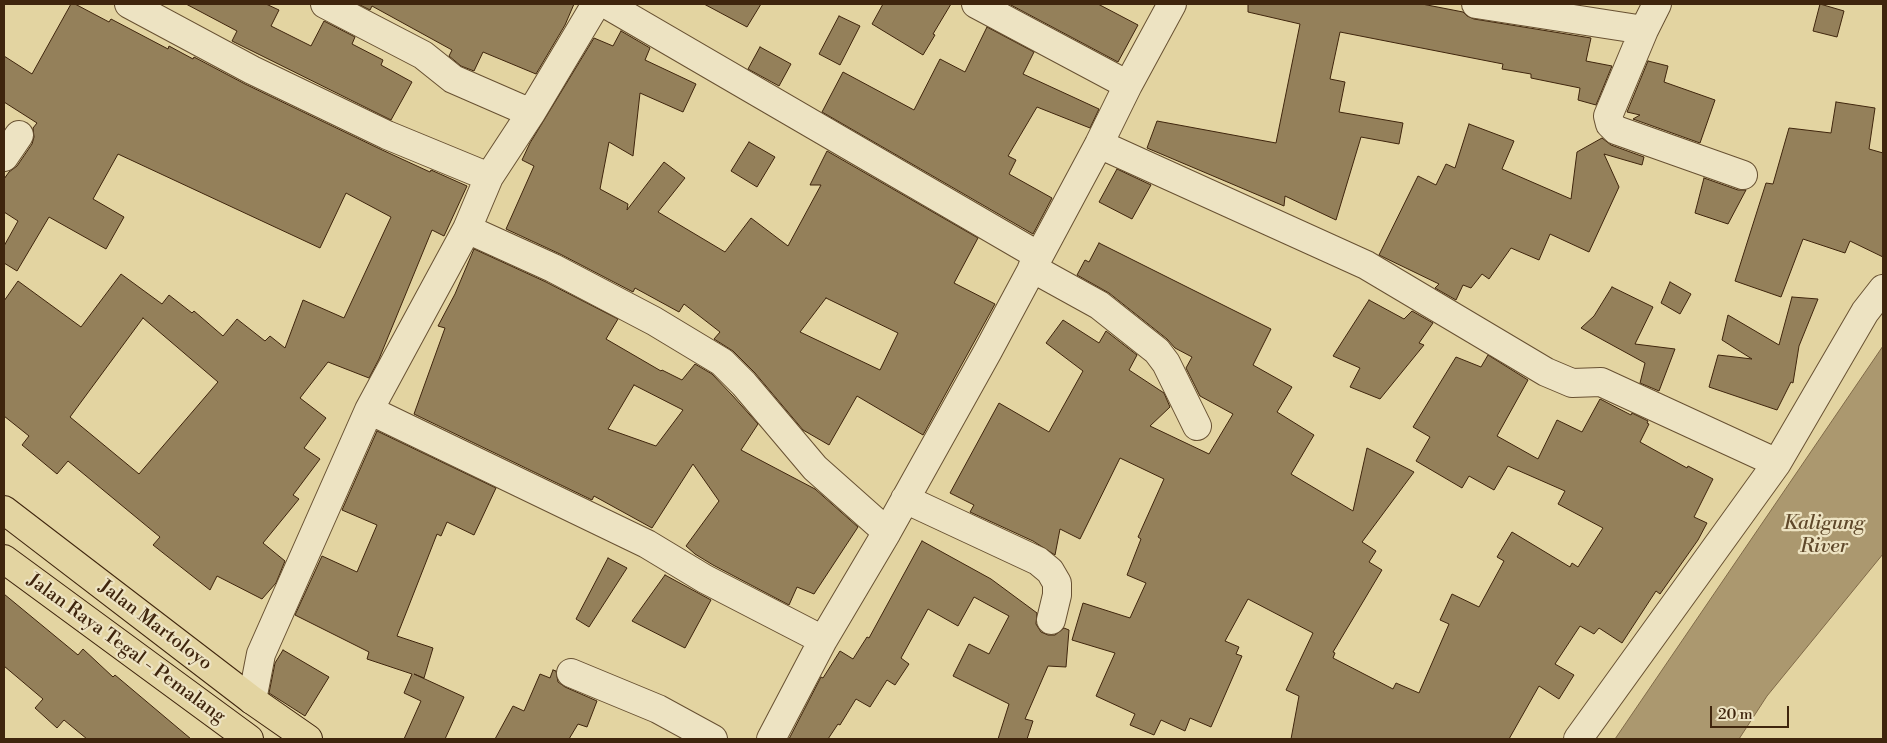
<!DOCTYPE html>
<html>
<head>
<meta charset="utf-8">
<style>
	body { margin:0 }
	#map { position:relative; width:1887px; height:743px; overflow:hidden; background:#e3d4a1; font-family:"Libre Bodoni",serif }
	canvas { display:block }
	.frame { position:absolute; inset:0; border:5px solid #3f250d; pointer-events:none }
	.scale { position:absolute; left:1710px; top:706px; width:79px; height:22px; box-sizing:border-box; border:2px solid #3f250d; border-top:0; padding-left:6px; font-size:15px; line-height:18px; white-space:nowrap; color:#3f250d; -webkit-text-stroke:4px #ede3c2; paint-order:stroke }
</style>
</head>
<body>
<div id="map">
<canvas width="1887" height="743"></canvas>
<div class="frame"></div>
<div class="scale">20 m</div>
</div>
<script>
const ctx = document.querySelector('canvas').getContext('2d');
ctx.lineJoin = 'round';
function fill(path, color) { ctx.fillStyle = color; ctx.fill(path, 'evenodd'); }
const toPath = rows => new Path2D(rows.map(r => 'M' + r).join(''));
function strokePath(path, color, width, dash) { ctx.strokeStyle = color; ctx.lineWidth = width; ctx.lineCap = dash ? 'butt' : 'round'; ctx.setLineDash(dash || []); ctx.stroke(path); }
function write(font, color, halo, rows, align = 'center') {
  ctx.font = font + ' "Libre Bodoni",serif'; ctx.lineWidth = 4.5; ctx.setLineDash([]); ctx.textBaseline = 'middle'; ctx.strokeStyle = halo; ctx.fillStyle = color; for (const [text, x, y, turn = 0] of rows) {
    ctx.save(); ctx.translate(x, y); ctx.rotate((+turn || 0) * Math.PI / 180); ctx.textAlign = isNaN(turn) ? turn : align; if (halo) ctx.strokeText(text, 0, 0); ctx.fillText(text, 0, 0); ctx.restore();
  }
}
const water = toPath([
	[1883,346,1883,554,1767,696,1739,739,1615,739,1883,346]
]);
fill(water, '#ab986f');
strokePath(water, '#806a48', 1);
const building = toPath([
	[71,4,75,4,109,22,111,19,168,49,169,46,193,59,194,57,245,84,380,149,430,172,431,170,467,186,444,236,432,230,379,359,369,378,328,362,300,398,326,418,304,448,320,459,293,495,299,499,263,543,285,561,276,583,262,599,217,576,210,590,153,545,160,537,68,461,57,474,22,445,29,436,4,416,4,301,18,281,81,327,121,274,162,304,169,295,192,313,194,311,223,336,237,319,265,341,270,336,285,348,303,300,344,318,391,217,346,193,320,248,118,154,93,199,124,217,106,249,49,217,17,271,4,263,4,246,18,221,4,212,4,179,9,172,17,166,32,144,34,137,33,128,37,123,4,102,4,56,32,74,71,4],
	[143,318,218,382,139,474,70,417,143,318],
	[186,4,266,4,279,10,271,26,311,46,324,21,355,37,352,44,383,60,381,65,412,82,391,120,232,41,237,31,186,4],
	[358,4,574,4,565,25,536,74,483,52,474,71,461,66,449,56,452,50,372,6,370,10,358,4],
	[704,4,761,4,747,27,704,4],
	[883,4,951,4,933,34,935,35,923,55,872,24,883,4],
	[1009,4,1098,4,1138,25,1118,62,1009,4],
	[1248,4,1422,4,1463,12,1467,16,1474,19,1591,38,1586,61,1612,66,1596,105,1578,100,1580,88,1531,78,1531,74,1502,69,1503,64,1340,32,1330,79,1345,82,1339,112,1403,123,1399,144,1361,137,1336,220,1285,196,1284,206,1147,148,1157,121,1276,143,1300,24,1248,12,1248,4],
	[1820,4,1844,11,1837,37,1813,31,1820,4],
	[839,16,860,26,840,65,819,54,839,16],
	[987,27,1034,52,1023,74,1099,109,1090,128,1037,107,1008,156,1016,160,1009,174,1052,198,1033,234,822,112,843,72,914,110,940,59,965,72,987,27],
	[621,31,650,48,645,60,696,84,683,112,640,93,633,156,609,142,600,189,628,204,627,210,664,162,685,178,658,212,725,252,751,218,788,246,821,185,810,185,827,151,978,238,954,283,995,304,923,435,857,396,829,445,803,430,755,373,733,351,714,339,720,332,684,304,679,312,635,288,633,292,560,254,506,229,534,166,522,160,530,143,594,38,613,46,621,31],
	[826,298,898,333,880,370,800,332,826,298],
	[760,47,791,64,779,86,748,69,760,47],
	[1648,61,1668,66,1664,82,1715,100,1700,143,1633,119,1640,115,1627,112,1648,61],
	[1836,102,1875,108,1869,149,1883,153,1883,257,1850,241,1845,253,1803,239,1781,297,1735,281,1766,183,1773,184,1789,128,1831,133,1836,102],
	[1469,124,1514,141,1502,169,1571,199,1577,152,1602,138,1611,145,1644,157,1642,165,1604,154,1619,187,1589,252,1550,234,1539,260,1511,248,1489,279,1482,274,1471,288,1463,285,1456,300,1435,288,1439,284,1379,255,1418,176,1436,185,1446,164,1455,168,1469,124],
	[749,142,775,157,757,187,731,171,749,142],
	[1117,169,1151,185,1132,219,1099,202,1117,169],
	[1704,178,1738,190,1746,190,1728,224,1695,213,1704,178],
	[1099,243,1271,329,1253,365,1292,387,1277,412,1314,435,1291,474,1353,511,1367,448,1414,472,1362,542,1376,551,1369,562,1382,570,1333,652,1335,653,1333,658,1393,689,1396,683,1419,693,1449,624,1440,620,1452,594,1479,607,1504,561,1497,557,1512,532,1570,567,1572,563,1578,567,1603,528,1558,504,1565,491,1508,466,1494,490,1469,476,1462,488,1416,461,1430,437,1413,427,1456,357,1481,367,1488,355,1528,380,1497,436,1538,459,1557,420,1582,432,1600,399,1631,415,1632,413,1648,421,1647,423,1649,424,1640,442,1687,468,1688,466,1713,479,1694,517,1707,523,1698,540,1660,594,1656,591,1622,643,1599,628,1594,634,1580,626,1555,664,1574,675,1559,699,1539,686,1509,739,1291,739,1299,696,1286,690,1313,633,1248,599,1225,641,1239,647,1236,654,1242,656,1211,727,1190,718,1185,731,1161,720,1154,735,1130,725,1135,714,1096,696,1115,653,1072,640,1083,603,1130,618,1146,583,1127,575,1141,539,1138,537,1164,479,1120,458,1080,539,1060,529,1055,555,1033,541,970,512,974,505,950,493,999,403,1049,432,1083,371,1046,343,1063,320,1099,343,1106,331,1137,355,1129,370,1164,393,1170,407,1150,426,1209,454,1233,414,1200,396,1186,368,1192,357,1175,348,1167,339,1109,293,1077,275,1085,260,1089,262,1099,243],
	[474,249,546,282,618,319,606,339,661,371,662,370,682,380,695,364,712,374,732,395,758,424,741,450,815,489,858,527,814,594,797,587,789,605,713,565,695,554,686,546,719,501,693,464,652,528,594,496,592,500,414,414,445,328,438,326,455,294,474,249],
	[634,385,683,410,656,446,608,429,634,385],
	[1670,282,1691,294,1680,314,1661,303,1670,282],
	[1612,287,1653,307,1635,344,1675,349,1659,391,1640,383,1645,363,1581,328,1594,316,1612,287],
	[1792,297,1818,299,1799,346,1793,383,1791,382,1777,410,1709,387,1718,355,1752,359,1722,340,1728,315,1779,345,1792,297],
	[1369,300,1404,319,1412,311,1433,323,1419,343,1424,345,1380,399,1350,387,1360,368,1333,356,1369,300],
	[377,431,496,488,474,535,447,522,441,536,437,534,397,636,433,648,424,678,414,674,464,697,445,739,404,739,421,701,404,693,412,674,367,659,369,652,295,615,322,556,357,572,377,525,342,510,377,431],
	[922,541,991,579,1037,613,1036,624,1041,632,1048,635,1055,635,1064,628,1069,630,1066,667,1048,666,1025,719,1033,721,1027,739,998,739,1009,704,953,676,969,644,989,654,1009,616,974,597,958,626,928,609,901,658,909,664,895,685,887,680,870,707,856,699,840,725,838,724,828,739,789,739,821,677,823,678,840,651,853,659,867,637,869,638,922,541],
	[608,558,627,568,589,627,576,619,608,558],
	[665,575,711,600,685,648,632,621,665,575],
	[4,594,78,655,83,649,113,677,115,675,191,739,87,739,64,720,57,728,35,708,43,699,4,666,4,594],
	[283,650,329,677,305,716,269,693,275,663,283,650],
	[553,670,556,671,558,682,565,687,597,701,587,727,578,724,569,739,495,739,513,706,524,711,540,674,550,678,553,670]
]);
fill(building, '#94805a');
strokePath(building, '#3f250d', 1);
const street = toPath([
	[129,4,252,70,387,135,489,177],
	[325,4,423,55,453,79,531,113],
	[606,4,1039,256],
	[976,4,1128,85],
	[1476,4,1644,30],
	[1657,4,1644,30,1608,116,1610,124,1616,130,1743,175],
	[1099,144,1366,265,1546,372,1572,383,1601,382,1777,463],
	[4,157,19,135],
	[467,229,553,268,654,321,722,362,744,384,815,468,887,532],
	[1032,268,1099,305,1157,351,1166,363,1197,426],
	[369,410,647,544,705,579,823,640],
	[905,499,1038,561,1050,571,1057,583,1057,595,1051,620],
	[571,673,658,709,713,739],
	[252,700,261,654,369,410,467,229,489,177,531,113,596,4],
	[771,739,823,640,887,532,988,351,1099,144,1128,85,1172,4],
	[1578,739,1777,463,1865,312,1883,289]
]);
const highway = toPath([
	[4,510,252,700,308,739],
	[4,559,249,739]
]);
strokePath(street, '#685132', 30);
strokePath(highway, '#3f250d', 30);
strokePath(street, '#ede3c2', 28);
strokePath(highway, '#e3d4a1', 28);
write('19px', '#3f250d', '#ede3c2', [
	["Jalan Martoloyo",155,626,37],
	["Jalan Raya Tegal - Pemalang",126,649,36]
]);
write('italic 20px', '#5f482a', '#ede3c2', [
	["Kaligung",1824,524],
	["River",1824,547]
]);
</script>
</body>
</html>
